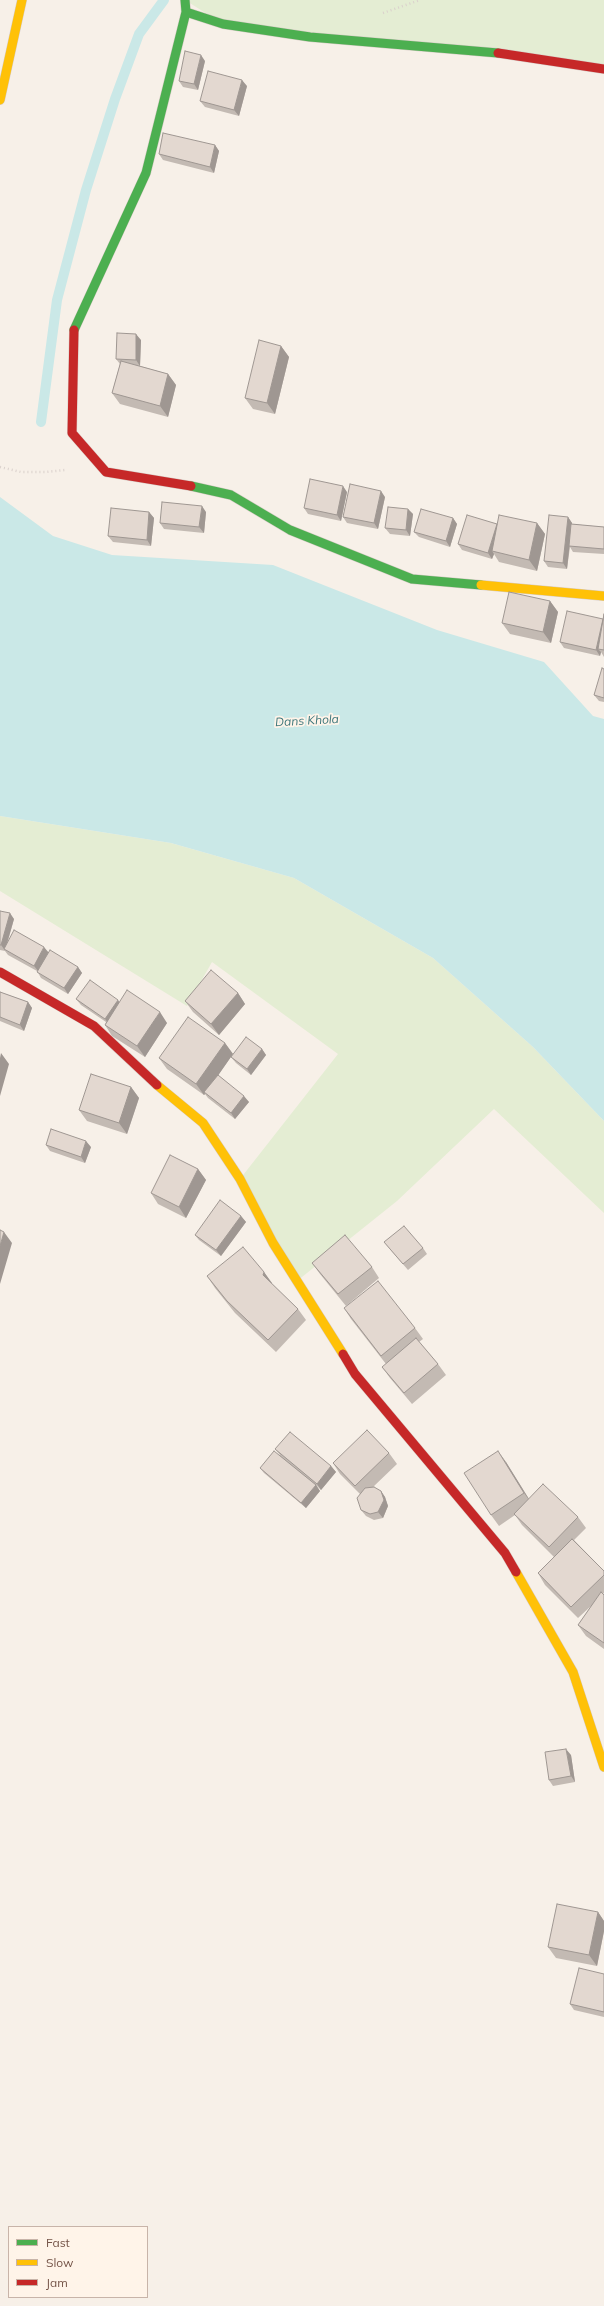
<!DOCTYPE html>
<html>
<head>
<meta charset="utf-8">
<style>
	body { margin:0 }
	#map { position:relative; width:604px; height:2306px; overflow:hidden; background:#f7f0e8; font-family:Mulish,sans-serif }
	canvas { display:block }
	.legend { position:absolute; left:8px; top:2226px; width:140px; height:72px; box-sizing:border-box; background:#fff4e9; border:1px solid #c8b4a9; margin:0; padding:5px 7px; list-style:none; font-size:12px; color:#755448 }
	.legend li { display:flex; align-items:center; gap:8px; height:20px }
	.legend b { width:20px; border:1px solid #c8b4a9 }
</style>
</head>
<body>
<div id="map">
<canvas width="604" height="2306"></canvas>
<ul class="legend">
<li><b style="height:5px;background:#4caf50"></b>Fast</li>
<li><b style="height:5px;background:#ffc107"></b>Slow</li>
<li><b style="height:5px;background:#c62828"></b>Jam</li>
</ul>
</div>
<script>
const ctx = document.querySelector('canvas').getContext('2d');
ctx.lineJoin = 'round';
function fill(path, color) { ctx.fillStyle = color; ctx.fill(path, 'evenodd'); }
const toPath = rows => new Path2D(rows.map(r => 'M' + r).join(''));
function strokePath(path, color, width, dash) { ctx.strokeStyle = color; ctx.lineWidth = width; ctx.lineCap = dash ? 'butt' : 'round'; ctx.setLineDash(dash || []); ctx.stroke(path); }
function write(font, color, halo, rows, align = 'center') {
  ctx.font = font + ' Mulish,sans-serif'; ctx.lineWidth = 3.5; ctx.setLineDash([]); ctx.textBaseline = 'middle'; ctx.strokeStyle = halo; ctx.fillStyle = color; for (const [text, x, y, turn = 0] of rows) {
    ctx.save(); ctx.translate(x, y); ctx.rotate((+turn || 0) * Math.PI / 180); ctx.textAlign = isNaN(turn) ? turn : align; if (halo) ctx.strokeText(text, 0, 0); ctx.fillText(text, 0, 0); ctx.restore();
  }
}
fill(toPath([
	[185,0,604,0,604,69,223,24],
	[0,816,171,843,294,878,433,958,533,1047,604,1121,604,1213,494,1109,397,1201,297,1281,240,1179,338,1054,212,962,187,1006,0,891]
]), '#e4edd3');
fill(toPath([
	[0,497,53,536,112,555,273,565,437,630,544,662,593,716,604,719,604,1121,533,1047,433,958,294,878,171,843,0,816]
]), '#cae8e7');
strokePath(toPath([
	[41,422,57,300,86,190,115,99,139,34,164,0]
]), '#cae8e7', 10);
const fast = toPath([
	[186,12,223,24,310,37,498,53],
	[74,330,146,173,186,12,185,0],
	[191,486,231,495,290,530,412,579,481,585]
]);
const slow = toPath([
	[0,100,22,0],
	[481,585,604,596],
	[157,1085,203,1123,240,1179,273,1243,343,1354],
	[516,1572,573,1672,604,1767]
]);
const jam = toPath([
	[498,53,604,69],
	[74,330,72,433,106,472,191,486],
	[0,972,94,1026,157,1085],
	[343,1354,355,1374,505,1553,516,1572]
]);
strokePath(fast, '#d6cbc5', 10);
strokePath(slow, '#d6cbc5', 10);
strokePath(jam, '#d6cbc5', 10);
strokePath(toPath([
	[383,13,420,0],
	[0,467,21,472,46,472,65,470]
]), '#dad0cc', 2.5, [1, 3]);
strokePath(fast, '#4caf50', 9);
strokePath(slow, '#ffc107', 9);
strokePath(jam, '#c62828', 9);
fill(toPath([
	[205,61,198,90,183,87,179,81],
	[247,86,239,116,205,107,200,101],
	[215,145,219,151,214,173,163,160,159,154],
	[141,340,140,366,168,374,176,385,168,417,120,404,112,393,120,364,116,359],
	[281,346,289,357,275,414,253,409,245,398],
	[347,492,341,521,308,514,304,508],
	[385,497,378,529,347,523,343,517],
	[408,509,413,514,410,536,390,534,385,528],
	[149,512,154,518,151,546,113,542,108,536],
	[206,512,204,533,164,529,160,523],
	[568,517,572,523,572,524,604,527,604,554,573,552,570,547,567,569,548,567,544,561],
	[453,518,457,524,450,547,419,537,414,532],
	[537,523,545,534,537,571,499,562,494,554,492,559,462,550,458,544,497,525],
	[550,601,558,612,551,643,510,634,502,623],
	[604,614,604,657,601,652,600,656,564,648,560,642,603,620],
	[604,669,604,702,599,701,594,695],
	[0,911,14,919,8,941,48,953,78,967,82,973,68,994,41,978,37,971,8,955,5,951,0,950],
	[0,992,28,1002,32,1008,24,1031,0,1021],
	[238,993,245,1004,219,1035,193,1012,185,1001],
	[76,999,120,1002,167,1023,145,1057,112,1036,105,1025,106,1022,81,1005],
	[225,1043,233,1054,218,1075,249,1102,235,1119,208,1098,205,1094,204,1095,167,1069,159,1058],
	[262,1049,266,1055,251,1075,236,1063,231,1057],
	[131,1087,139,1098,127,1134,87,1121,79,1110],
	[46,1145,91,1147,85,1163,50,1151],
	[198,1169,206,1180,186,1218,158,1204,151,1193],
	[241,1216,246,1222,221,1256,199,1240,195,1235],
	[384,1242,423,1248,427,1254,408,1270,389,1248],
	[312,1263,372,1267,379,1278,346,1306,320,1274],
	[264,1272,272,1284,298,1309,306,1320,276,1352,235,1313,215,1288,207,1276],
	[344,1308,415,1328,423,1339,419,1342,438,1364,446,1375,412,1404,390,1378,382,1367,386,1364,351,1319],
	[275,1449,331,1466,336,1472,321,1490,316,1485,320,1491,306,1508,264,1473,260,1468,280,1455],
	[389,1453,397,1464,373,1487,381,1491,385,1497,388,1506,383,1518,374,1520,366,1516,361,1510,360,1494,340,1474,333,1463],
	[506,1462,529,1499,578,1517,586,1528,574,1540,604,1571,604,1593,603,1594,604,1595,604,1649,586,1636,578,1625,591,1606,578,1618,545,1585,538,1573,554,1557,522,1525,515,1515,499,1526,491,1515],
	[571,1755,575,1782,553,1786,549,1780],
	[598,1912,604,1921,604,1931,597,1966,556,1958,548,1947],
	[604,1974,604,2017,574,2010,570,2004]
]), '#c3bab3');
fill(toPath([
	[201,55,205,61,198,90,194,84],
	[242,80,247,86,239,116,234,110],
	[215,145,219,151,214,173,210,167],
	[136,334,141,340,140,366,136,360],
	[281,346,289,357,275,414,267,403],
	[168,374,176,385,168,417,160,406],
	[343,486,347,492,341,521,337,515],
	[381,491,385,497,378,529,374,523],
	[202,506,206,512,204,533,199,527],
	[408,509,413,514,410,536,406,530],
	[149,512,154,518,151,546,147,540],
	[568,517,572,523,567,569,563,563],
	[453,518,457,524,450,547,446,541],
	[537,523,545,534,537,571,529,560],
	[497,524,501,530,492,551,494,554,492,559,488,553],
	[550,601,558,612,551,643,543,632],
	[603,619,601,649,598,649,601,652,600,656,596,650],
	[10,913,14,919,5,950,4,949,1,945],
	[44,947,49,953,39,972,34,966],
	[78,967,82,973,68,994,64,988],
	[238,993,245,1004,219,1035,211,1024],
	[118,1000,122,1006,110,1025,105,1019],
	[28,1002,32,1008,24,1031,20,1025],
	[160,1012,167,1023,145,1057,137,1046],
	[225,1043,233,1054,206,1093,204,1092,205,1094,204,1095,196,1084],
	[262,1049,266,1055,251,1075,247,1069],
	[1,1053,9,1064,0,1096,0,1058],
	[131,1087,139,1098,127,1134,119,1123],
	[244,1096,249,1102,235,1119,231,1113],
	[86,1141,91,1147,85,1163,81,1157],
	[198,1169,206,1180,186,1218,179,1207],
	[241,1216,246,1222,221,1256,216,1250],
	[4,1232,12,1243,0,1284,0,1246],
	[264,1272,272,1283,270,1286,263,1275],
	[498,1451,506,1462,532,1504,524,1493],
	[331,1466,336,1472,321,1490,317,1484],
	[316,1485,320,1491,306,1508,301,1503],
	[381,1491,385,1497,388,1506,383,1518,378,1512],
	[566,1749,571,1755,575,1782,571,1776],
	[598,1912,604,1921,604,1931,597,1966,589,1955]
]), '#9f9792');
const building = toPath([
	[185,51,201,55,194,84,179,81,185,51],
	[208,71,242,80,234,110,200,101,208,71],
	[163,133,215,145,210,167,159,154,163,133],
	[117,333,136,334,136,360,116,359,117,333],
	[259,340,281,346,267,403,245,398,259,340],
	[121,361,168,374,160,406,112,393,121,361],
	[310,479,343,486,337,515,304,508,310,479],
	[350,484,381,491,374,523,343,517,350,484],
	[162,502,202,506,199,527,160,523,162,502],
	[388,507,408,509,406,530,385,528,388,507],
	[111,508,149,512,147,540,108,536,111,508],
	[421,509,453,518,446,541,414,532,421,509],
	[467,515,497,524,488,553,458,544,467,515],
	[499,515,537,523,529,560,492,551,499,515],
	[549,515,568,517,563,563,544,561,549,515],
	[571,524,604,527,604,549,569,546,571,524],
	[509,592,550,601,543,632,502,623,509,592],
	[567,611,603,619,596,650,560,642,567,611],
	[604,614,604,650,598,649,604,614],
	[602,668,604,669,604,698,594,695,602,668],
	[0,911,10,913,1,945,0,945,0,911],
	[14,930,44,947,34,966,4,949,14,930],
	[50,950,78,967,64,988,37,972,50,950],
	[211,970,238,993,211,1024,185,1001,211,970],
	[90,980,118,1000,105,1019,76,999,90,980],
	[127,990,160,1012,137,1046,105,1025,127,990],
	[0,992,28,1002,20,1025,0,1017,0,992],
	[188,1017,225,1043,196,1084,159,1058,188,1017],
	[246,1037,262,1049,247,1069,231,1057,246,1037],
	[91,1074,131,1087,119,1123,79,1110,91,1074],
	[218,1075,244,1096,231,1113,204,1092,218,1075],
	[51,1129,86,1141,81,1157,46,1145,51,1129],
	[170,1155,198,1169,179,1207,151,1193,170,1155],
	[220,1200,241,1216,216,1250,195,1235,220,1200],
	[404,1226,423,1248,403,1264,384,1242,404,1226],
	[0,1230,4,1232,0,1246,0,1230],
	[345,1235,372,1267,338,1294,312,1263,345,1235],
	[243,1247,264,1272,263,1275,298,1309,268,1340,227,1301,207,1276,243,1247],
	[378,1281,415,1328,381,1356,344,1308,378,1281],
	[416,1338,438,1364,404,1393,382,1367,416,1338],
	[367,1430,389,1453,355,1486,333,1463,367,1430],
	[290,1432,331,1466,317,1484,275,1449,290,1432],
	[274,1451,316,1485,301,1503,260,1468,274,1451],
	[498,1451,524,1493,491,1515,464,1473,498,1451],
	[543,1484,578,1517,549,1547,514,1514,543,1484],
	[374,1487,381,1491,384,1500,378,1512,370,1514,361,1510,357,1498,365,1488,374,1487],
	[572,1539,604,1571,604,1575,571,1607,538,1573,572,1539],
	[601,1592,604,1595,604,1643,578,1625,601,1592],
	[566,1749,571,1776,549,1780,545,1752,566,1749],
	[557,1904,598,1912,589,1955,548,1947,557,1904],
	[579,1968,604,1974,604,2012,570,2004,579,1968]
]);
fill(building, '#e3d8d0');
strokePath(building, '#9f9792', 1);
write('italic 12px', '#3c767b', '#fff4e9', [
	["Dans Khola",307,721,-3]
]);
</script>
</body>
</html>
